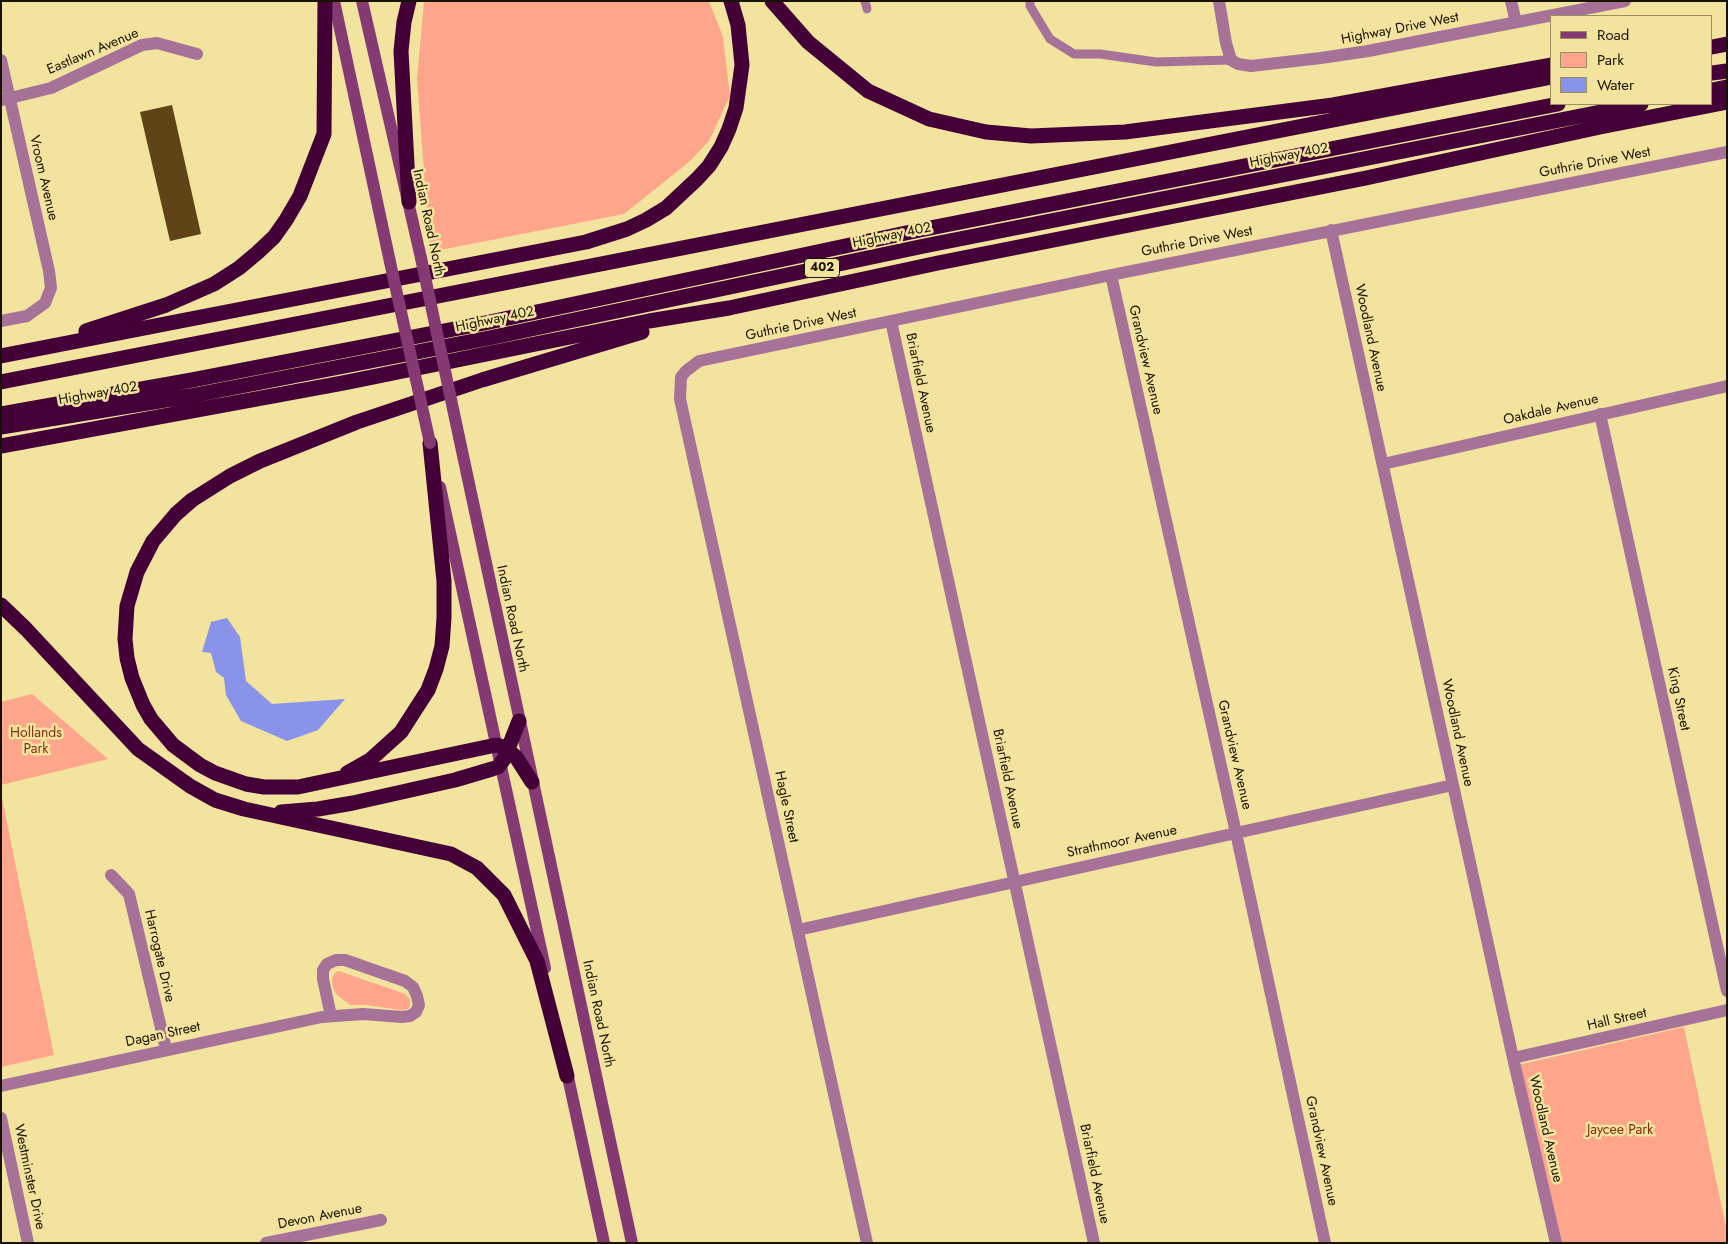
<!DOCTYPE html>
<html>
<head>
<meta charset="utf-8">
<style>
	body { margin:0 }
	#map { position:relative; width:1728px; height:1244px; overflow:hidden; background:#f2e39e; font-family:Jost,sans-serif }
	canvas { display:block }
	.frame { position:absolute; inset:0; border:2px solid #181200; pointer-events:none }
	.legend { position:absolute; left:1550px; top:15px; width:162px; height:90px; box-sizing:border-box; background:#f2e39e; border:1px solid #9b8f5f; margin:0; padding:6px 9px; list-style:none; font-size:15px; color:#181200 }
	.legend li { display:flex; align-items:center; gap:10px; height:25px }
	.legend b { width:25px; border:1px solid #9b8f5f }
</style>
</head>
<body>
<div id="map">
<canvas width="1728" height="1244"></canvas>
<div class="frame"></div>
<ul class="legend">
<li><b style="height:6px;background:#863a74"></b>Road</li>
<li><b style="height:14px;background:#fea68b"></b>Park</li>
<li><b style="height:14px;background:#8993ea"></b>Water</li>
</ul>
</div>
<script>
const ctx = document.querySelector('canvas').getContext('2d');
ctx.lineJoin = 'round';
function fill(path, color) { ctx.fillStyle = color; ctx.fill(path, 'evenodd'); }
const toPath = rows => new Path2D(rows.map(r => 'M' + r).join(''));
function strokePath(path, color, width, dash) { ctx.strokeStyle = color; ctx.lineWidth = width; ctx.lineCap = dash ? 'butt' : 'round'; ctx.setLineDash(dash || []); ctx.stroke(path); }
function write(font, color, halo, rows, align = 'center') {
  ctx.font = font + ' Jost,sans-serif'; ctx.lineWidth = 5; ctx.setLineDash([]); ctx.textBaseline = 'middle'; ctx.strokeStyle = halo; ctx.fillStyle = color; for (const [text, x, y, turn = 0] of rows) {
    ctx.save(); ctx.translate(x, y); ctx.rotate((+turn || 0) * Math.PI / 180); ctx.textAlign = isNaN(turn) ? turn : align; if (halo) ctx.strokeText(text, 0, 0); ctx.fillText(text, 0, 0); ctx.restore();
  }
}
fill(toPath([
	[424,1,709,1,723,37,730,96,709,141,689,162,624,214,430,252,417,79],
	[32,694,108,759,1,785,1,702],
	[1,793,54,1055,1,1067],
	[339,971,405,994,410,999,410,1005,408,1009,401,1010,366,1005,350,1005,336,994,333,987,332,978,336,972],
	[1684,1027,1727,1232,1727,1243,1560,1243,1518,1065]
]), '#fea68b');
fill(toPath([
	[227,618,240,637,246,681,272,704,345,699,318,730,287,741,241,721,226,695,224,678,216,672,211,653,202,652,211,622]
]), '#8993ea');
fill(toPath([
	[172,105,201,234,170,241,140,112]
]), '#5e4416');
strokePath(toPath([
	[865,1,867,9],
	[1030,1,1030,6,1050,39,1074,54,1100,54,1156,62,1231,60]
]), '#a77298', 9);
strokePath(toPath([
	[1219,1,1226,43,1231,60,1238,64,1251,66,1321,58,1368,51,1625,1],
	[1511,1,1516,22],
	[1,60,49,271,51,288,45,303,27,316,1,321],
	[2,100,51,88,142,45,157,43,197,54],
	[1331,230,1513,1058,1556,1243],
	[1111,275,1236,833,1325,1243],
	[891,321,1094,1243],
	[1600,414,1727,991],
	[1383,464,1727,386],
	[111,875,129,894,166,1049],
	[798,930,1453,785],
	[1513,1058,1727,1010],
	[1,1086,322,1017,363,1014,402,1017,410,1016,416,1012,419,1005,417,996,413,987,405,981,345,960,336,960,327,964,323,970,323,979,331,1016],
	[1,1118,28,1243],
	[266,1243,381,1220],
	[867,1243,680,399,681,377,686,371,699,361,1111,275,1727,152]
]), '#a77298', 12);
strokePath(toPath([
	[334,1,390,262],
	[362,1,421,258],
	[459,437,632,1243],
	[440,487,545,968],
	[566,1068,604,1243]
]), '#863a74', 12);
strokePath(toPath([
	[409,1,404,22,401,51,409,202],
	[772,1,808,42,868,91,929,119,986,132,1031,136,1125,132,1333,105,1552,65],
	[1712,47,1727,44],
	[1712,73,1727,71],
	[1712,90,1727,87],
	[86,331,166,305,214,284,239,268,257,253,274,237,286,220,300,196,324,134,325,1],
	[1,356,586,242,627,229,646,220,666,208,697,179,709,166,721,147,729,129,736,108,742,65,738,25,731,1],
	[1,382,1552,77],
	[1,414,192,380,485,323,920,230,1558,104],
	[1,427,190,396,489,338,924,246,1641,104],
	[1,446,343,383,649,321,729,308,938,263,1366,178,1600,127,1727,102],
	[1,605,26,629,138,749,190,786,215,800,244,809,451,854,477,868,504,895,537,961,567,1076],
	[347,773,370,760,401,732,428,690,436,669,442,646,444,618,444,581,430,443],
	[532,782,516,757,504,747,496,745,298,787,264,787,246,784,215,773,200,765,173,745,151,719,143,705,132,678,127,658,125,639,127,606,137,572,153,541,176,514,192,500,230,476,260,461,357,422,482,380,642,332],
	[281,812,318,809,353,803,455,780,492,769,498,767,504,759,519,721]
]), '#430137', 15);
strokePath(toPath([
	[421,258,459,437],
	[390,262,430,443]
]), '#863a74', 12);
for (const [x, y, w] of [
	[822,268,35]
]) { const box = new Path2D(); box.roundRect(x - w / 2, y - 9.5, w, 19, 4); ctx.fillStyle = '#f2e39e'; ctx.fill(box); strokePath(box, '#181200', 1); }
write('bold 12px', '#181200', null, [
	["402",822,268]
]);
write('14px', '#181200', '#f2e39e', [
	["Highway Drive West",1400,29,-11],
	["Eastlawn Avenue",93,52,-23],
	["Highway 402",1289,156,-11],
	["Guthrie Drive West",1595,163,-11],
	["Vroom Avenue",43,178,77],
	["Indian Road North",428,223,78],
	["Highway 402",892,236,-12],
	["Guthrie Drive West",1197,242,-11],
	["Highway 402",495,320,-12],
	["Guthrie Drive West",801,325,-12],
	["Woodland Avenue",1370,338,78],
	["Grandview Avenue",1145,360,77],
	["Briarfield Avenue",920,383,78],
	["Highway 402",98,394,-10],
	["Oakdale Avenue",1551,410,-13],
	["Indian Road North",512,619,78],
	["King Street",1678,699,78],
	["Woodland Avenue",1457,733,78],
	["Grandview Avenue",1234,755,77],
	["Briarfield Avenue",1007,779,78],
	["Hagle Street",786,807,78],
	["Strathmoor Avenue",1122,842,-12],
	["Harrogate Drive",159,956,77],
	["Indian Road North",598,1014,78],
	["Hall Street",1617,1020,-13],
	["Dagan Street",163,1035,-12],
	["Woodland Avenue",1545,1129,77],
	["Grandview Avenue",1321,1151,78],
	["Briarfield Avenue",1094,1174,78],
	["Westminster Drive",29,1177,78],
	["Devon Avenue",320,1217,-11]
]);
write('14px', '#852e11', '#f2e39e', [
	["Hollands",36,734],
	["Park",36,750],
	["Jaycee Park",1620,1131]
]);
</script>
</body>
</html>
